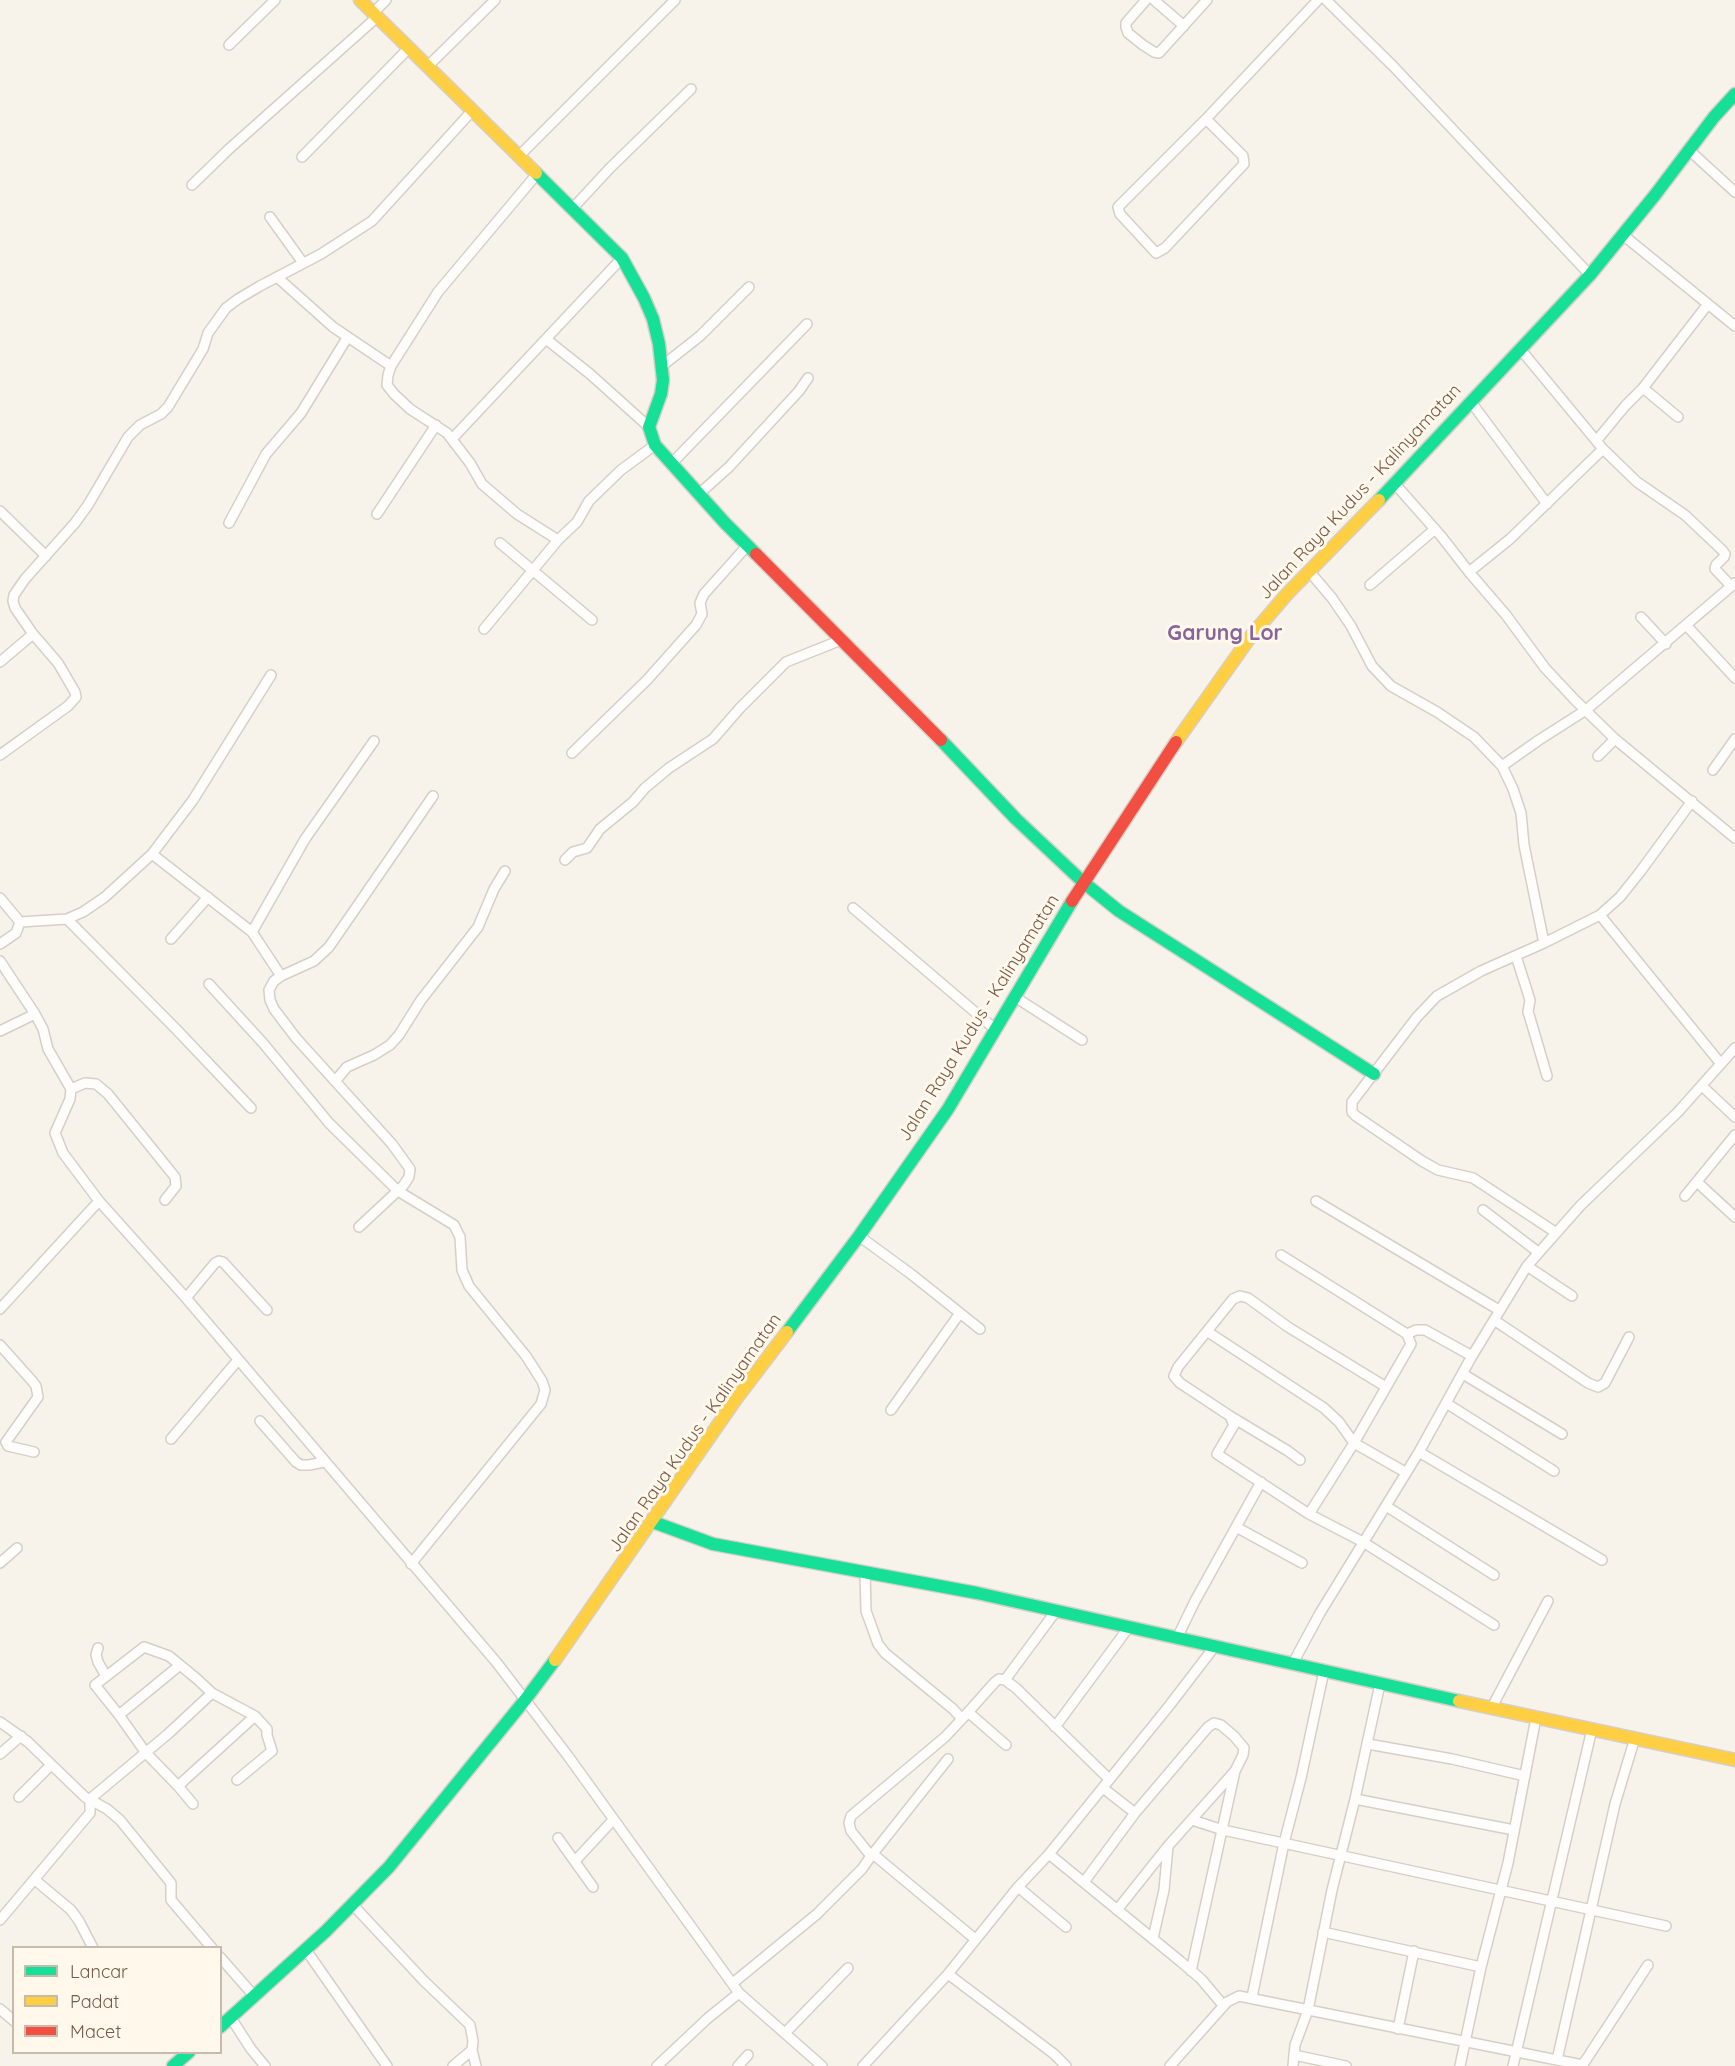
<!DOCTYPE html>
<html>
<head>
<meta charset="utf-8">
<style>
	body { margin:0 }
	#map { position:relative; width:1735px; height:2066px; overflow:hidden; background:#f7f3ea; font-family:Quicksand,sans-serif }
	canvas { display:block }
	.legend { position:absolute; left:12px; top:1946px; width:210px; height:108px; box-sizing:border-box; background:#fff8eb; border:2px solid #c9b9aa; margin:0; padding:8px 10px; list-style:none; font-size:18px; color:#775a49 }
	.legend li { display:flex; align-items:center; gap:12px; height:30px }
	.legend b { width:30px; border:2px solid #c9b9aa }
</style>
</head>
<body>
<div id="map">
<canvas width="1735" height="2066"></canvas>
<ul class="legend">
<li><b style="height:8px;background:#16e098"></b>Lancar</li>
<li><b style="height:8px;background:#ffcf43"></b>Padat</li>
<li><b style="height:8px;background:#f24e42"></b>Macet</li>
</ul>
</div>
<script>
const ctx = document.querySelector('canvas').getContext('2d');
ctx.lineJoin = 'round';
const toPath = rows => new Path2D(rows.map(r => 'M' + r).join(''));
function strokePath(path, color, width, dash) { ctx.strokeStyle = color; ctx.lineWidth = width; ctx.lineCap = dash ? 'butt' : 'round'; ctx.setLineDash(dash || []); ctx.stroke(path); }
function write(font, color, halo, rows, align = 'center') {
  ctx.font = font + ' Quicksand,sans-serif'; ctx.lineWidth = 6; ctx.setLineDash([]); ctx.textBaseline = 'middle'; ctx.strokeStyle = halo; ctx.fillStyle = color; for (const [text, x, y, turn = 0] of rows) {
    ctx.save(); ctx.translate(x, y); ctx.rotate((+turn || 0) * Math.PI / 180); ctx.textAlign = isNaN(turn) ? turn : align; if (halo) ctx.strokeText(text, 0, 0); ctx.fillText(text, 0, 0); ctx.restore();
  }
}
const street = toPath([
	[1146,0,1126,23,1126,27,1128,33,1143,45,1154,52,1159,53,1207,0],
	[1154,0,1184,26],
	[1326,0,1393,66,1590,275],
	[372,14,386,0],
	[229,45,275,0],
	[427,67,495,0],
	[1206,119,1243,156,1244,164,1165,248,1156,253,1120,214,1118,207,1206,119,1318,0],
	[1689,150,1735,192],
	[519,156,675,0],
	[302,157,408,49],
	[192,185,229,149,376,18],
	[572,209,610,168,691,89],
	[270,217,303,263],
	[1623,235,1735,326],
	[277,277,333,327,391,366,438,292,537,174],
	[546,339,590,374,649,427],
	[391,366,388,375,387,385,394,394,410,409,447,433,470,463,482,484,517,514,558,540,577,522,589,501,621,470,655,445],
	[662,366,700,336,749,287],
	[1643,388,1678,417],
	[1471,402,1547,504],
	[452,439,622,258],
	[1597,440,1626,405,1643,388,1708,304],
	[1603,449,1637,482,1685,515,1722,550,1725,554,1724,557,1716,565,1715,569,1731,586],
	[672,463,807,324],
	[1395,484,1441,536,1469,572,1506,615,1545,668,1575,700,1615,739,1735,838],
	[699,494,729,467,799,391,808,378],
	[0,511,46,556],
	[377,514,436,425],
	[229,523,266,454,301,413,347,338],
	[500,543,592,620],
	[1309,571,1332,598,1351,626,1372,666,1391,686,1437,712,1474,737,1502,766,1513,789,1521,813,1524,845,1544,943],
	[1469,572,1510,539,1603,449,1521,350],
	[1370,585,1435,529],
	[1641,617,1666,644],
	[1686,625,1735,678],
	[484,629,558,540],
	[0,662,33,634],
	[572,753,647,680,696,625,702,614,700,603,704,594,747,546],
	[0,755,68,706,76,697,75,692,58,663,33,634,15,608,13,601,14,595,25,579,75,523,88,505,128,437,140,425,161,414,168,407,203,349,208,333,226,308,238,299,260,286,321,254,372,221,472,111],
	[1598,756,1615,739],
	[1502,766,1539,740,1586,710,1735,583],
	[1713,770,1735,739],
	[152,854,252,932,281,976],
	[565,860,573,852,587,848,600,829,633,802,645,788,669,768,713,739,740,708,786,662,841,640],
	[0,898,20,922,16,933,0,944],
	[853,908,996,1030],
	[1600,915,1721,1064],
	[67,919,176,1029,251,1108],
	[20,922,67,919,83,912,105,897,152,854,193,800,271,675],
	[252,932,305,839,374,741],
	[171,939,208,897],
	[1516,956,1530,1000,1528,1012,1530,1018,1547,1076],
	[0,961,35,1014,43,1029,48,1049,71,1089,70,1099,55,1133,63,1153,99,1201,186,1298,497,1663,568,1756,739,1993,822,2066],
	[209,984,263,1043,329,1123,398,1191,454,1225,460,1237,462,1270,469,1286,526,1356,542,1381,545,1390,541,1404,411,1564],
	[1015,997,1082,1040],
	[0,1031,35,1014],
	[336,1080,347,1067,374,1055,390,1045,399,1035,421,1000,478,927,494,889,505,871],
	[1702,1086,1735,1117],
	[71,1089,85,1083,96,1084,108,1094,175,1177,176,1186,165,1200],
	[1697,1182,1735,1217],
	[1685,1196,1735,1135],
	[1316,1201,1499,1310],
	[1483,1210,1538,1252],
	[359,1227,403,1186,409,1177,410,1169,392,1144,296,1038,274,1009,270,1000,269,990,274,981,281,976,314,961,329,947,433,796],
	[1555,1232,1473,1178,1438,1170,1422,1161,1356,1116,1352,1112,1352,1102,1417,1017,1437,996,1481,971,1544,943,1600,915,1620,897,1640,872,1692,801],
	[859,1236,911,1274,980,1329],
	[1281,1255,1407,1334,1411,1344,1354,1443,1309,1514],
	[1527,1266,1572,1296],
	[186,1298,215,1263,219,1261,223,1262,267,1310],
	[0,1309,99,1201],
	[1494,1320,1588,1383,1598,1387,1605,1383,1629,1337],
	[1208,1332,1324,1408,1339,1422,1354,1443,1405,1472],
	[1407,1334,1416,1330,1425,1330,1472,1356],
	[0,1345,33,1382,36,1386,38,1397,6,1442,8,1446,34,1452],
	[1463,1374,1562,1434],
	[1446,1403,1554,1471],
	[891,1410,960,1313],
	[1230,1416,1234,1425,1217,1454,1309,1514,1363,1542,1494,1625],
	[260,1421,296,1462,301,1465,309,1465,324,1462],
	[171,1439,238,1360],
	[1419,1452,1602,1560],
	[1300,1460,1288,1451,1230,1416,1180,1383,1174,1376,1178,1367,1233,1299,1240,1296,1248,1298,1288,1327,1386,1387],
	[1386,1506,1494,1575],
	[1236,1527,1302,1563],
	[0,1563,17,1548],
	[1177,1638,1195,1601,1261,1482],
	[98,1648,96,1655,98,1662,106,1676],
	[1293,1663,1320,1613,1419,1452,1472,1356,1527,1266,1581,1205,1678,1112,1735,1048],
	[180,1665,119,1715,95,1685,144,1647,169,1656,197,1679,212,1693,255,1716,267,1729,267,1735,272,1751,237,1780],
	[1005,1680,1056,1611],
	[1492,1707,1548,1601],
	[968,1712,1006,1745],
	[119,1715,146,1753,178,1786,255,1716],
	[962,1719,995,1682,999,1679,1005,1680,1016,1688,1109,1779],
	[0,1722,28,1742,85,1797,107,1809,120,1820,171,1883,171,1900,212,1948],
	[1055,1727,1129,1627],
	[1368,1744,1452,1759,1525,1776],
	[0,1754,21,1736],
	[178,1786,193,1804],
	[1103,1788,1135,1813],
	[19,1797,51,1765],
	[90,1799,168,1734,212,1693],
	[1355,1799,1514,1830],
	[1192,1820,1223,1830,1666,1926],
	[558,1838,593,1887],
	[873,1854,975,1939],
	[1049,1854,1180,1961,1201,1979,1223,2005],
	[871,1856,948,1759],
	[575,1861,613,1820],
	[35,1880,71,1910,79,1921,93,1948],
	[1084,1882,1135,1813,1208,1727,1214,1723,1221,1725,1234,1736,1244,1748,1243,1755,1235,1771,1168,1846,1117,1910],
	[1018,1887,1066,1927],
	[353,1905,424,1981,470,2025,473,2041,472,2050,476,2066],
	[0,1920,90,1813,90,1799],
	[1323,1932,1481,1967],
	[1153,1938,1164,1890,1168,1846],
	[306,1950,387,2066],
	[220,1957,255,1997],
	[1191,1971,1235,1771],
	[948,1974,1054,2054,1066,2066],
	[733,1983,817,1914,862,1869,871,1856,851,1831,849,1823,851,1816,945,1737,962,1719,953,1709,885,1653,878,1644,866,1611,865,1572],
	[1252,1997,1284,1843,1301,1778,1324,1671],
	[0,2009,14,2021],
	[231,2018,251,2049,265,2066],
	[1398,2029,1414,1951],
	[785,2033,848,1968],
	[1294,2055,1346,2066],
	[1557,2060,1583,2065],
	[453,2066,472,2050],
	[657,2066,708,2018,739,1993],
	[738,2066,748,2055],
	[863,2066,948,1974,1018,1887,1049,1854,1169,1706,1215,1646],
	[1170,2066,1227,2002,1239,1996,1557,2060,1615,1804,1635,1738],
	[1293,2066,1295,2045,1308,2010,1332,1890,1355,1799,1380,1684],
	[1460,2066,1481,1967,1508,1863,1536,1718],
	[1513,2066,1592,1729],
	[1582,2066,1648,1965]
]);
const fast = toPath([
	[536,173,622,258,644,298,653,319,659,344,663,380,661,394,649,427,655,445,725,523,756,554],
	[1379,500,1590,275,1655,195,1714,117,1735,94],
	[941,740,1016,819,1083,882,1119,911,1374,1074],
	[787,1332,859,1236,948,1109,1072,901],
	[653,1522,713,1544,977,1593,1459,1701],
	[220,2027,326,1931,389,1867,525,1700,555,1660],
	[173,2066,189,2052]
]);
const slow = toPath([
	[360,0,536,173],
	[1176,742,1251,636,1287,594,1379,500],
	[555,1660,736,1399,787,1332],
	[1459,1701,1735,1760]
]);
const jam = toPath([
	[756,554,941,740],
	[1072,901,1176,742]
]);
strokePath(street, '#d6cfc7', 12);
strokePath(fast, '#d6cfc6', 15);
strokePath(slow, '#d6cfc6', 15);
strokePath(jam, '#d6cfc6', 15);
strokePath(street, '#fefdfc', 9);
strokePath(fast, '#16e098', 12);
strokePath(slow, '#ffcf43', 12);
strokePath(jam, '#f24e42', 12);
write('18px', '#775a49', '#fff8eb', [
	["Jalan Raya Kudus - Kalinyamatan",1360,492,-47],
	["Jalan Raya Kudus - Kalinyamatan",979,1018,-58],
	["Jalan Raya Kudus - Kalinyamatan",695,1433,-55]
]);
write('bold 21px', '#89649b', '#fff8eb', [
	["Garung Lor",1225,634]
]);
</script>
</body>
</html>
